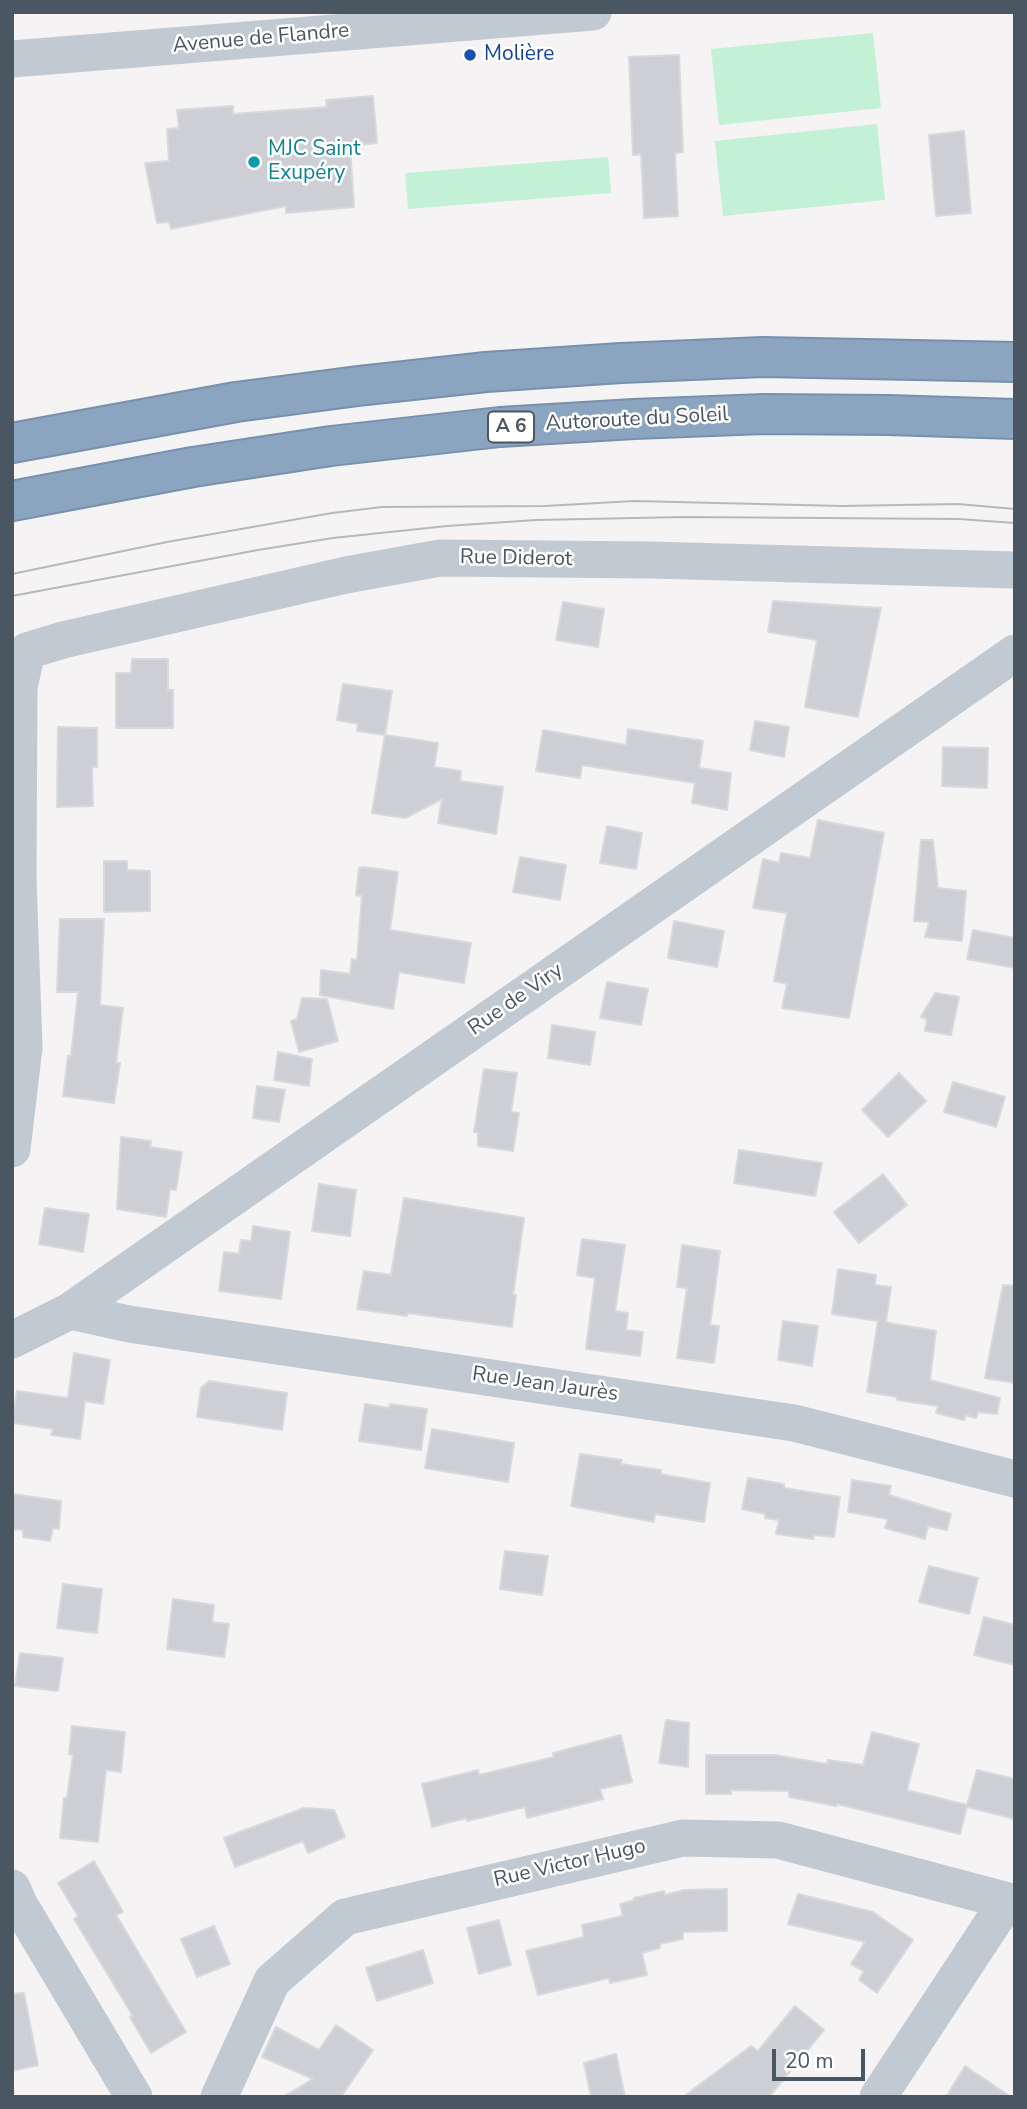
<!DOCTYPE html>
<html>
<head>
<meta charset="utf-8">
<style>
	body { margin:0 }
	#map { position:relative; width:1027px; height:2109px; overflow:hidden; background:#f5f3f3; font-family:"Nunito Sans",sans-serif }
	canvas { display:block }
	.frame { position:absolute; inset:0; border:14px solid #4a5661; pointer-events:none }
	.scale { position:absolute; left:772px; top:2049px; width:93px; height:32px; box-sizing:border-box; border:4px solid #4a5661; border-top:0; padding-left:9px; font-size:21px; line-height:24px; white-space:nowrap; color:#4a5661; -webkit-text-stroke:5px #fff; paint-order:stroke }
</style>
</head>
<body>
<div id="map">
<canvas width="1027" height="2109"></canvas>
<div class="frame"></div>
<div class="scale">20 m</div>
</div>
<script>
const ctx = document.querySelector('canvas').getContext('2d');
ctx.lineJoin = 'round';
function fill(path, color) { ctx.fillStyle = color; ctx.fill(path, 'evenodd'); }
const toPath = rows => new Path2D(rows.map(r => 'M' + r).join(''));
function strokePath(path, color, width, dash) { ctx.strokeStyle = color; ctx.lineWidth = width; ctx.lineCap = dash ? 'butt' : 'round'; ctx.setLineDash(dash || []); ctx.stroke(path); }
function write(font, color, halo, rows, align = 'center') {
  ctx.font = font + ' "Nunito Sans",sans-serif'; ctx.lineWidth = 5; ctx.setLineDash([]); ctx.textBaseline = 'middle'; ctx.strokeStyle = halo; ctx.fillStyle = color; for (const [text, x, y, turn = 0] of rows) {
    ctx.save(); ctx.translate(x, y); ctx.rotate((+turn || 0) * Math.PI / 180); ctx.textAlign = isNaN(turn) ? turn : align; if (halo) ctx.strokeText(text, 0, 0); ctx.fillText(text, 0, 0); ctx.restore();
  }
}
fill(toPath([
	[873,33,881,108,719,125,711,49],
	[877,124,885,200,723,216,715,141],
	[608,157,611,193,408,209,405,173]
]), '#c3f1d5');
const building = toPath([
	[679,55,683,152,675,153,678,216,644,218,641,154,633,155,629,57,679,55],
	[373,96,377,143,350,146,354,207,286,213,286,206,171,229,169,222,157,223,145,163,169,161,167,129,179,128,177,110,233,106,233,114,327,107,326,100,373,96],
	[964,131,971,213,936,216,929,135,964,131],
	[773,601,881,608,858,717,805,707,817,640,768,632,773,601],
	[563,602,604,609,598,647,556,640,563,602],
	[132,659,168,659,168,690,173,690,173,728,116,728,116,673,131,673,132,659],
	[343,684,392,691,385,735,357,731,358,724,337,720,343,684],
	[755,721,789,727,784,757,750,750,755,721],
	[58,727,97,728,97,767,92,767,93,806,57,807,58,727],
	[628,729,703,741,699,768,731,773,727,810,692,803,695,783,582,765,580,778,536,771,543,730,626,745,628,729],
	[385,735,438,743,434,767,461,771,460,781,503,787,496,834,438,823,442,799,405,818,372,813,385,735],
	[943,747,988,748,987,788,942,786,943,747],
	[818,820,884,833,849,1018,782,1008,787,984,774,981,787,913,753,908,763,859,779,863,781,853,810,858,818,820],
	[607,826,642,833,636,869,600,863,607,826],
	[921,840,933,840,938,888,966,891,962,941,925,937,929,922,914,921,921,840],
	[520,857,566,865,560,900,513,892,520,857],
	[104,861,127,861,127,870,150,871,150,911,104,912,104,861],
	[364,867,398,872,390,930,471,943,464,983,399,972,393,1009,320,995,321,970,350,974,352,959,357,960,362,896,356,895,359,868,364,867],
	[60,919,104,919,100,1005,123,1008,116,1063,120,1063,114,1103,63,1096,68,1056,71,1056,78,992,57,992,60,919],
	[674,921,724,931,717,967,668,958,674,921],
	[973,930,1015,938,1015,968,967,959,973,930],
	[607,982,648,989,641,1025,600,1018,607,982],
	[935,993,959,997,951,1035,925,1031,927,1019,921,1017,935,993],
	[302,998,327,999,338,1041,299,1052,291,1021,297,1019,302,998],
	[552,1025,595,1032,590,1065,548,1058,552,1025],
	[278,1052,312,1059,309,1086,274,1080,278,1052],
	[484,1069,517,1073,511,1112,519,1113,513,1151,478,1146,478,1132,474,1132,484,1069],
	[899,1073,926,1101,888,1137,862,1110,899,1073],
	[953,1082,1005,1097,996,1127,944,1112,953,1082],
	[257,1086,285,1090,279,1122,253,1118,257,1086],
	[121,1137,151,1141,150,1147,182,1152,176,1190,170,1189,166,1217,117,1209,121,1137],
	[739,1150,822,1163,815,1196,734,1183,739,1150],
	[883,1174,907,1205,859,1243,834,1212,883,1174],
	[319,1184,356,1190,350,1236,312,1231,319,1184],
	[404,1198,524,1218,513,1295,516,1295,512,1327,408,1313,407,1316,357,1309,364,1271,391,1275,404,1198],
	[45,1208,89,1214,83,1252,39,1244,45,1208],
	[253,1226,290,1232,281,1299,219,1291,224,1252,239,1254,241,1240,251,1241,253,1226],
	[582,1239,625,1245,615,1311,628,1313,626,1330,643,1332,640,1356,586,1349,595,1278,577,1275,582,1239],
	[682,1245,720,1251,710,1325,719,1326,714,1363,677,1358,687,1288,677,1287,682,1245],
	[838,1269,876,1275,875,1285,891,1287,886,1322,884,1322,936,1331,930,1380,1000,1398,997,1414,978,1412,976,1418,966,1415,964,1420,936,1413,938,1406,897,1400,897,1397,867,1392,878,1321,832,1314,838,1269],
	[1003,1285,1015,1286,1015,1383,985,1378,1003,1285],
	[783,1321,818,1326,812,1366,778,1360,783,1321],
	[74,1353,110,1360,103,1404,85,1401,80,1439,51,1435,53,1429,12,1423,17,1391,68,1398,74,1353],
	[209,1381,287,1393,282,1430,197,1417,201,1388,209,1381],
	[365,1404,389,1408,390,1404,427,1409,421,1450,359,1441,365,1404],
	[432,1429,514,1443,508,1482,425,1468,432,1429],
	[580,1454,622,1460,621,1464,661,1470,661,1474,710,1483,704,1522,655,1514,654,1522,571,1506,580,1454],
	[748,1478,784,1484,784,1488,840,1497,834,1537,814,1535,813,1539,776,1534,779,1520,765,1518,765,1514,742,1509,748,1478],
	[852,1480,891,1486,889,1495,951,1514,947,1530,928,1526,925,1539,885,1528,888,1519,848,1512,852,1480],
	[12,1494,61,1501,59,1529,53,1528,50,1541,23,1537,23,1530,12,1529,12,1494],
	[505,1551,548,1556,542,1595,500,1589,505,1551],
	[929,1566,978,1578,969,1614,919,1602,929,1566],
	[63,1584,102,1589,97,1633,57,1628,63,1584],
	[173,1599,214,1605,212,1622,229,1624,224,1657,167,1649,173,1599],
	[984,1617,1015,1625,1015,1665,974,1655,984,1617],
	[20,1653,63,1658,58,1691,15,1686,20,1653],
	[666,1720,689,1723,688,1767,659,1763,666,1720],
	[72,1726,125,1732,121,1772,106,1770,98,1842,60,1838,64,1798,67,1798,73,1755,69,1754,72,1726],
	[872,1732,919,1744,907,1790,967,1805,977,1770,1015,1779,1015,1819,967,1807,960,1834,837,1804,836,1806,789,1797,789,1791,731,1790,731,1794,706,1794,706,1755,775,1755,827,1764,828,1760,863,1765,872,1732],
	[621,1735,632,1782,600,1789,603,1799,527,1818,525,1807,467,1821,466,1818,432,1827,422,1784,478,1770,479,1775,554,1757,553,1753,621,1735],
	[304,1808,334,1810,345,1837,308,1853,303,1841,235,1867,224,1838,304,1808],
	[94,1861,123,1912,116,1915,186,2032,151,2053,130,2017,133,2016,74,1919,78,1916,58,1883,94,1861],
	[727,1889,727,1931,683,1932,683,1939,660,1944,660,1948,642,1953,647,1975,610,1983,609,1978,538,1995,526,1951,584,1937,582,1925,623,1916,620,1904,635,1900,634,1898,664,1891,665,1895,684,1890,727,1889],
	[798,1894,873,1912,913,1940,877,1993,859,1980,864,1971,851,1964,865,1942,788,1924,798,1894],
	[499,1920,511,1965,479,1974,467,1928,499,1920],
	[214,1926,230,1964,197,1977,181,1939,214,1926],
	[423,1950,433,1983,377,2001,366,1968,423,1950],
	[24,1993,38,2065,12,2071,12,1994,24,1993],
	[795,2006,824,2030,769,2097,683,2097,751,2046,758,2051,795,2006],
	[336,2025,373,2050,341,2097,283,2097,313,2079,262,2057,276,2027,319,2050,336,2025],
	[616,2054,625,2097,591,2097,584,2063,616,2054],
	[965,2066,1011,2097,946,2097,965,2066]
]);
fill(building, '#cdcfd5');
strokePath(building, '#d7d9de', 2);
const highway = toPath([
	[12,443,236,402,358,386,486,372,621,363,763,357,1015,362],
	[12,501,193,467,331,446,500,427,634,419,764,414,888,415,1015,419]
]);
strokePath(highway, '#7690ad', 42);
strokePath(toPath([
	[12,59,593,12],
	[12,1149,24,1047,18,879,19,687,27,651,63,640,346,575,440,558,651,560,1015,570],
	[70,1311,129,1324,794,1423,1015,1479],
	[12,1340,70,1311,1015,653],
	[12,1888,19,1904,134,2097],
	[219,2097,272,1981,345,1917,683,1838,778,1840,1015,1903],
	[878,2097,1007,1901]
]), '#c1cad2', 37);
strokePath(highway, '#8ba5c1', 38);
strokePath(toPath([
	[12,574,167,542,332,513,382,507,545,506,634,501,842,506,958,504,1015,509],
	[12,596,258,550,333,538,447,526,536,520,684,517,959,519,1015,523]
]), '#b5b8bd', 2);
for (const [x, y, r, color] of [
	[470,55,7,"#1a4fb4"],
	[254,162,7,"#0f9aa8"]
]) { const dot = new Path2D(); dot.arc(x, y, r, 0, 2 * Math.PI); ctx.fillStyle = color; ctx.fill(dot); strokePath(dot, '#fff', 2.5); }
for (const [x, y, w] of [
	[511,427,46]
]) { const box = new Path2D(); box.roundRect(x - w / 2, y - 15.5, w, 31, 5); ctx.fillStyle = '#fff'; ctx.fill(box); strokePath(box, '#4a5661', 2); }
write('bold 19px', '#4a5661', null, [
	["A 6",511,427]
]);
write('21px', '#4a5661', '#fff', [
	["Avenue de Flandre",261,39,-5],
	["Autoroute du Soleil",637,420,-3],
	["Rue Diderot",516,559,1],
	["Rue de Viry",516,1000,-35],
	["Rue Jean Jaurès",545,1385,8],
	["Rue Victor Hugo",570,1864,-13]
]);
write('21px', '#164399', '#fff', [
	["Molière",484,55]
], 'left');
write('21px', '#0d838f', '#fff', [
	["MJC Saint",268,150],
	["Exupéry",268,174]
], 'left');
</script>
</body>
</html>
